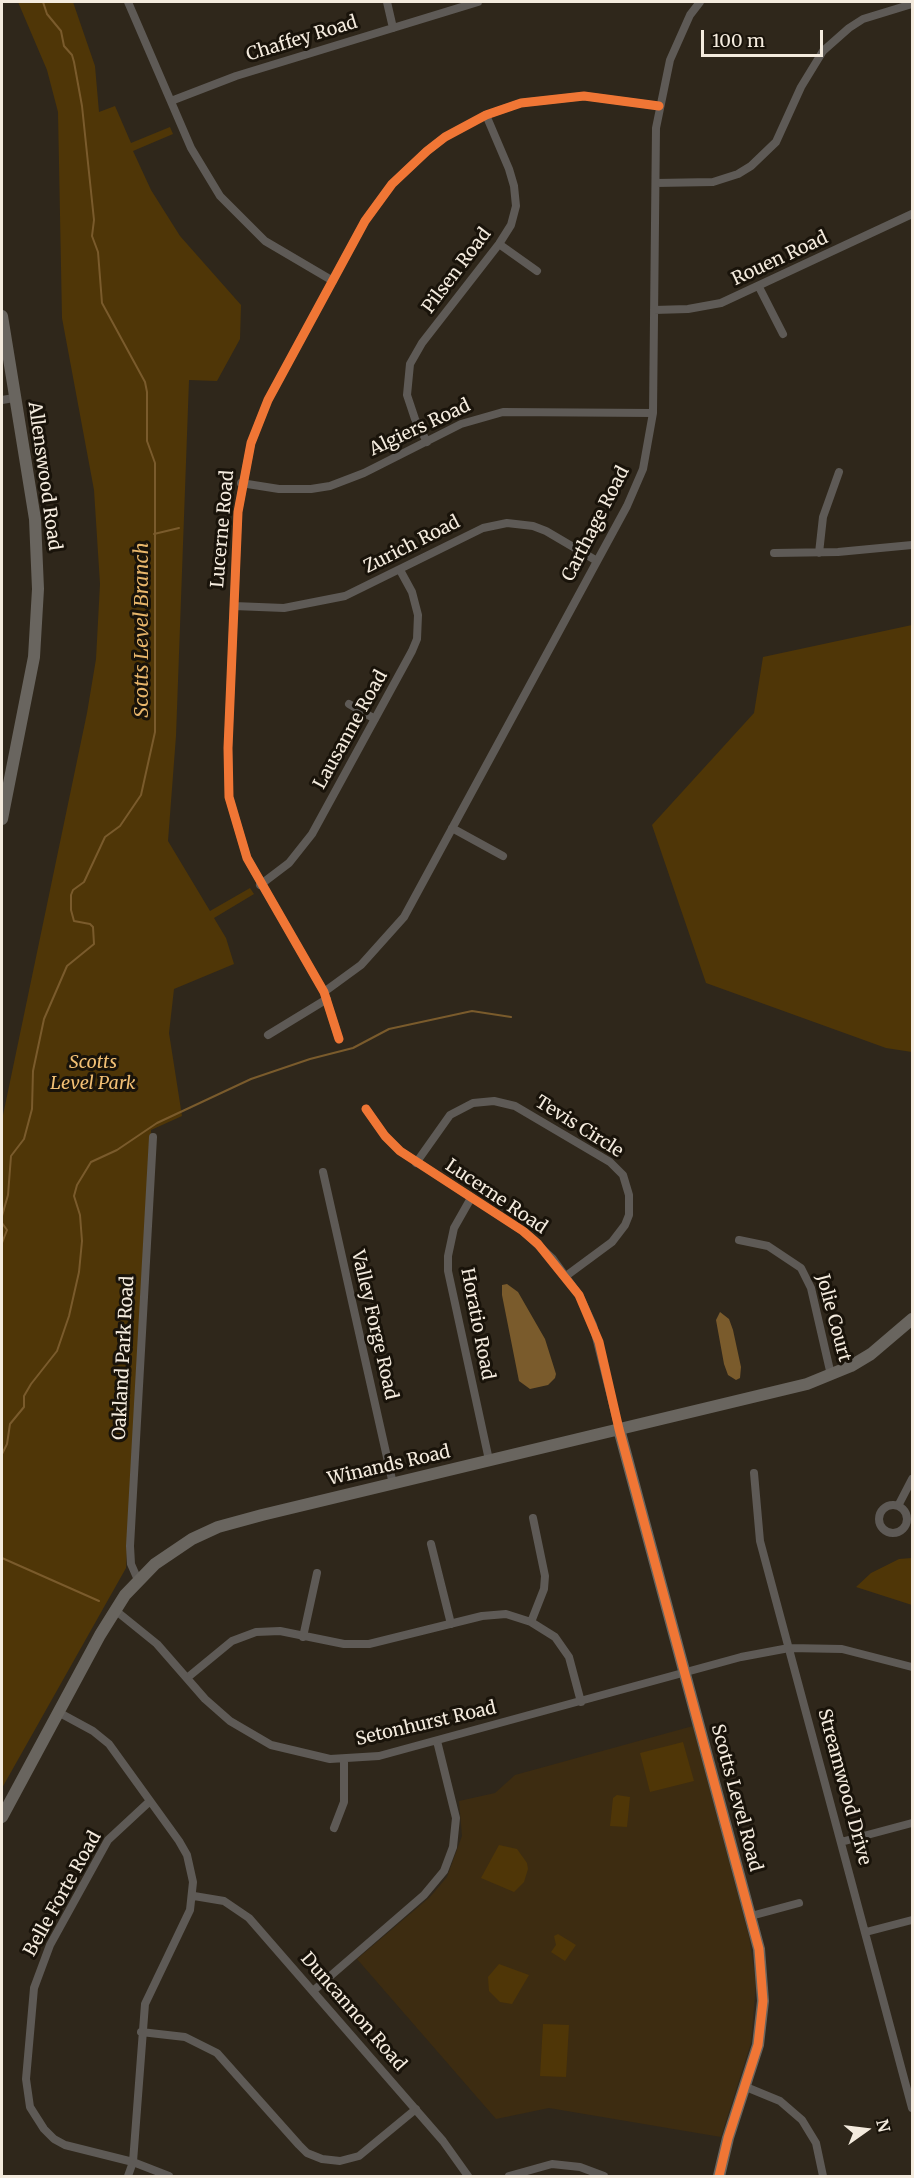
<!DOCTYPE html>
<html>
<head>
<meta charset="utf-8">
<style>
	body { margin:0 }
	#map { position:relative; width:914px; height:2178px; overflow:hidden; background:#2f271b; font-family:Merriweather,serif }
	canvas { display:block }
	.frame { position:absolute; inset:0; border:3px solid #f4ebde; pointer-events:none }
	.north { position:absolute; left:836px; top:2100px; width:60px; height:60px; -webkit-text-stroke:4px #19130a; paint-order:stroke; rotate:76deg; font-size:16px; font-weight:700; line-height:24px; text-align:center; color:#f4ebde }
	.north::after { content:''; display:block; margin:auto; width:21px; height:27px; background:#f4ebde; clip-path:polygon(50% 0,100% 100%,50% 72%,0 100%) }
	.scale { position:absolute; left:701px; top:30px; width:122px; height:27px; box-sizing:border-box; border:3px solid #f4ebde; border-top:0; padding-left:8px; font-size:18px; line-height:21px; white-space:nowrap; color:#f4ebde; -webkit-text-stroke:4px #19130a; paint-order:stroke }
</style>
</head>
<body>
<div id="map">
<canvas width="914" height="2178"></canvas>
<div class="frame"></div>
<div class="north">N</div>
<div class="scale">100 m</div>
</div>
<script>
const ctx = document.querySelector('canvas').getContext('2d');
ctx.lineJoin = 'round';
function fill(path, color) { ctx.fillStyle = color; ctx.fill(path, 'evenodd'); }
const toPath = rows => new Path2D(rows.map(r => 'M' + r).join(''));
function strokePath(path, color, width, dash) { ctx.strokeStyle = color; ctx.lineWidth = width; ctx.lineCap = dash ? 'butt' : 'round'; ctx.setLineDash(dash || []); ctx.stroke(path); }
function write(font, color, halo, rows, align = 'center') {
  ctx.font = font + ' Merriweather,serif'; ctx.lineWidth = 6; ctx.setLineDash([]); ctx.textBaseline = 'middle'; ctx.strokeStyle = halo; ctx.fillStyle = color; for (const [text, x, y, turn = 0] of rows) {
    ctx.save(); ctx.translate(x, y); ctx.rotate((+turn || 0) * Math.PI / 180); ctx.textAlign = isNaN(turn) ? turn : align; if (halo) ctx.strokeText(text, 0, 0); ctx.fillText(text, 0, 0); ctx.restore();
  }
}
fill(toPath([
	[693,1726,749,1936,756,1984,751,2043,721,2137,549,2108,496,2119,357,1959,430,1897,447,1877,462,1836,459,1801,495,1793,515,1775]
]), '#3d2c11');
fill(toPath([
	[18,2,73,2,95,66,99,112,115,106,131,143,170,127,173,134,133,151,151,190,180,236,241,305,240,339,217,381,189,380,176,736,168,841,210,911,250,888,254,894,214,918,226,938,234,964,174,989,169,1033,182,1116,151,1130,126,1568,2,1788,2,1120,87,713,96,659,100,584,94,490,62,318,58,112,47,70],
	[912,625,912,1052,886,1048,706,983,652,825,754,713,763,657],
	[912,1558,912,1605,856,1587,871,1573,899,1559],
	[683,1742,694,1781,650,1792,640,1753],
	[617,1795,630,1797,627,1827,610,1826,613,1798],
	[499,1845,517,1849,527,1863,528,1869,524,1882,514,1892,481,1878],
	[558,1934,576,1945,565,1961,551,1952,556,1945,554,1936],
	[499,1964,529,1975,512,2004,500,2002,489,1991,488,1977],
	[543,2024,569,2025,566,2077,540,2076]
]), '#4f3607');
fill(toPath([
	[507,1284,518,1292,545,1339,556,1374,555,1378,548,1385,530,1389,519,1381,502,1295,502,1285],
	[720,1312,729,1319,733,1330,741,1367,740,1378,736,1380,728,1375,724,1364,716,1320]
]), '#7a5b2c');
strokePath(toPath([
	[154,534,179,528],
	[2,1216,8,1195,11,1156,24,1139,32,1109,33,1071,44,1019,67,966,94,944,93,927,90,924,74,921,71,910,71,895,73,890,84,882,105,837,120,826,141,795,155,732,155,463,147,441,147,392,145,382,102,303,98,252,92,236,94,220,82,106,74,62,72,55,64,46,61,31,47,14,43,2],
	[2,1223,7,1230,2,1243],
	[2,1454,7,1444,10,1424,24,1407,24,1396,31,1384,57,1351,69,1316,79,1272,82,1241,80,1215,74,1196,77,1185,91,1162,117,1150,157,1123,251,1079,310,1059,353,1048,389,1029,472,1011,511,1017],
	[2,1558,99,1601]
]), '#7a5b2c', 2);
strokePath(toPath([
	[128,2,191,148,220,196,265,241,333,281],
	[387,2,393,28],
	[171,101,236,76,478,2],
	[656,183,713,182,738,174,751,166,776,142,801,87,823,51,849,28,863,19,912,4],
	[499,244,537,271],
	[759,287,783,334],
	[654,310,688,309,721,303,912,214],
	[2,400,14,398],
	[427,442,415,419,407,395,410,364,422,343,499,244,511,225,516,206,514,186,509,169,486,115],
	[241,483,279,489,311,489,330,486,364,473,461,424,503,412,653,413],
	[774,553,838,552,912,545],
	[819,553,823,517,839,472],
	[234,606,284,608,345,596,483,528,507,523,533,526,546,531,597,561],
	[349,704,375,719],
	[452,828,503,856],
	[260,885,289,863,312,834,412,651,417,639,418,615,412,592,400,570],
	[324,992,361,965,404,917,627,506,643,469,653,413,656,128,670,60,690,15,700,2],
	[268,1035,327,999],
	[339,1039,324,992,247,858,229,797,228,748,238,512,251,443,268,400,365,221,392,184,427,151,445,137,486,115,521,103,584,96,659,106],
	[366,1109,385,1136,400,1151,523,1231,553,1259,579,1295,593,1325,619,1429],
	[416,1163,450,1115,473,1103,494,1101,515,1106,610,1162,623,1175,629,1195,629,1215,625,1225,612,1242,566,1276],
	[323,1172,393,1484],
	[471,1198,454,1228,448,1256,448,1271,489,1460],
	[739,1240,768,1246,801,1268,811,1288,831,1375],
	[754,1473,760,1541,912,2108],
	'879 1519a14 14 0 1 1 28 0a14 14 0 1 1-28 0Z',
	[898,1506,912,1479],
	[431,1544,451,1624],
	[138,1580,131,1564,130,1546,153,1137],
	[115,1610,157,1644,205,1699,230,1721,271,1745,330,1759,379,1756,741,1657,789,1648,842,1649,912,1667],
	[531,1622,544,1589,545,1576,533,1518],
	[303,1637,317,1573],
	[187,1678,232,1641,256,1632,280,1631,344,1644,369,1644,482,1616,506,1614,531,1622,555,1637,569,1657,581,1702],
	[58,1712,93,1731,109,1744,179,1841,187,1855,193,1882,190,1910,145,2004,133,2162,128,2176],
	[150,1801,108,1840,50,1945,34,1988,26,2079,30,2107,44,2129,54,2139,65,2145,133,2162,169,2176],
	[334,1828,344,1802,344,1760],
	[841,1842,912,1823],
	[194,1896,224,1901,249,1918,443,2141,468,2176],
	[751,1916,799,1903],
	[866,1932,912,1920],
	[313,1991,424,1895,444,1871,453,1847,456,1818,437,1741],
	[141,2032,185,2037,217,2053,299,2145,307,2153,322,2159,340,2161,359,2156,416,2109],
	[746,2087,780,2101,802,2120,816,2143,823,2176],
	[509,2176,552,2164,580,2167,604,2176]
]), '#5e5a56', 8);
strokePath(toPath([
	[2,316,35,519,38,589,34,657,2,819],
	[619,1429,759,1949,763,2001,758,2045,728,2138,719,2176],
	[2,1817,100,1635,125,1595,155,1564,192,1539,218,1527,262,1515,807,1384,851,1366,871,1354,912,1319]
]), '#69655f', 12);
strokePath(toPath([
	[339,1039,324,992,247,858,229,797,228,748,238,512,251,443,268,400,365,221,392,184,427,151,445,137,486,115,521,103,584,96,659,106],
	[366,1109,385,1136,400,1151,523,1231,538,1244,579,1295,599,1342,619,1429,759,1949,763,2001,758,2045,728,2138,719,2176]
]), '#f07635', 9);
write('18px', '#f4ebde', '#19130a', [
	["Chaffey Road",302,39,-17],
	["Rouen Road",780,259,-25],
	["Pilsen Road",457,271,-53],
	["Algiers Road",420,428,-25],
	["Allenswood Road",44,476,82],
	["Carthage Road",596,524,-63],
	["Lucerne Road",223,529,-85],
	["Zurich Road",412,545,-27],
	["Lausanne Road",351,730,-61],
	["Tevis Circle",579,1127,32],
	["Lucerne Road",496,1197,34],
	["Jolie Court",833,1318,75],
	["Horatio Road",477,1324,79],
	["Valley Forge Road",374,1325,77],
	["Oakland Park Road",124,1358,-87],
	["Winands Road",389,1466,-13],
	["Setonhurst Road",426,1724,-13],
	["Streamwood Drive",844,1787,75],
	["Scotts Level Road",736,1798,75],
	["Belle Forte Road",63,1894,-61],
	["Duncannon Road",353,2012,49]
]);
write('italic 18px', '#f1bf74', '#19130a', [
	["Scotts",93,1063],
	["Level Park",93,1084]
]);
write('italic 20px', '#e8b66b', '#19130a', [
	["Scotts Level Branch",142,630,-90]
]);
</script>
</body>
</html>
